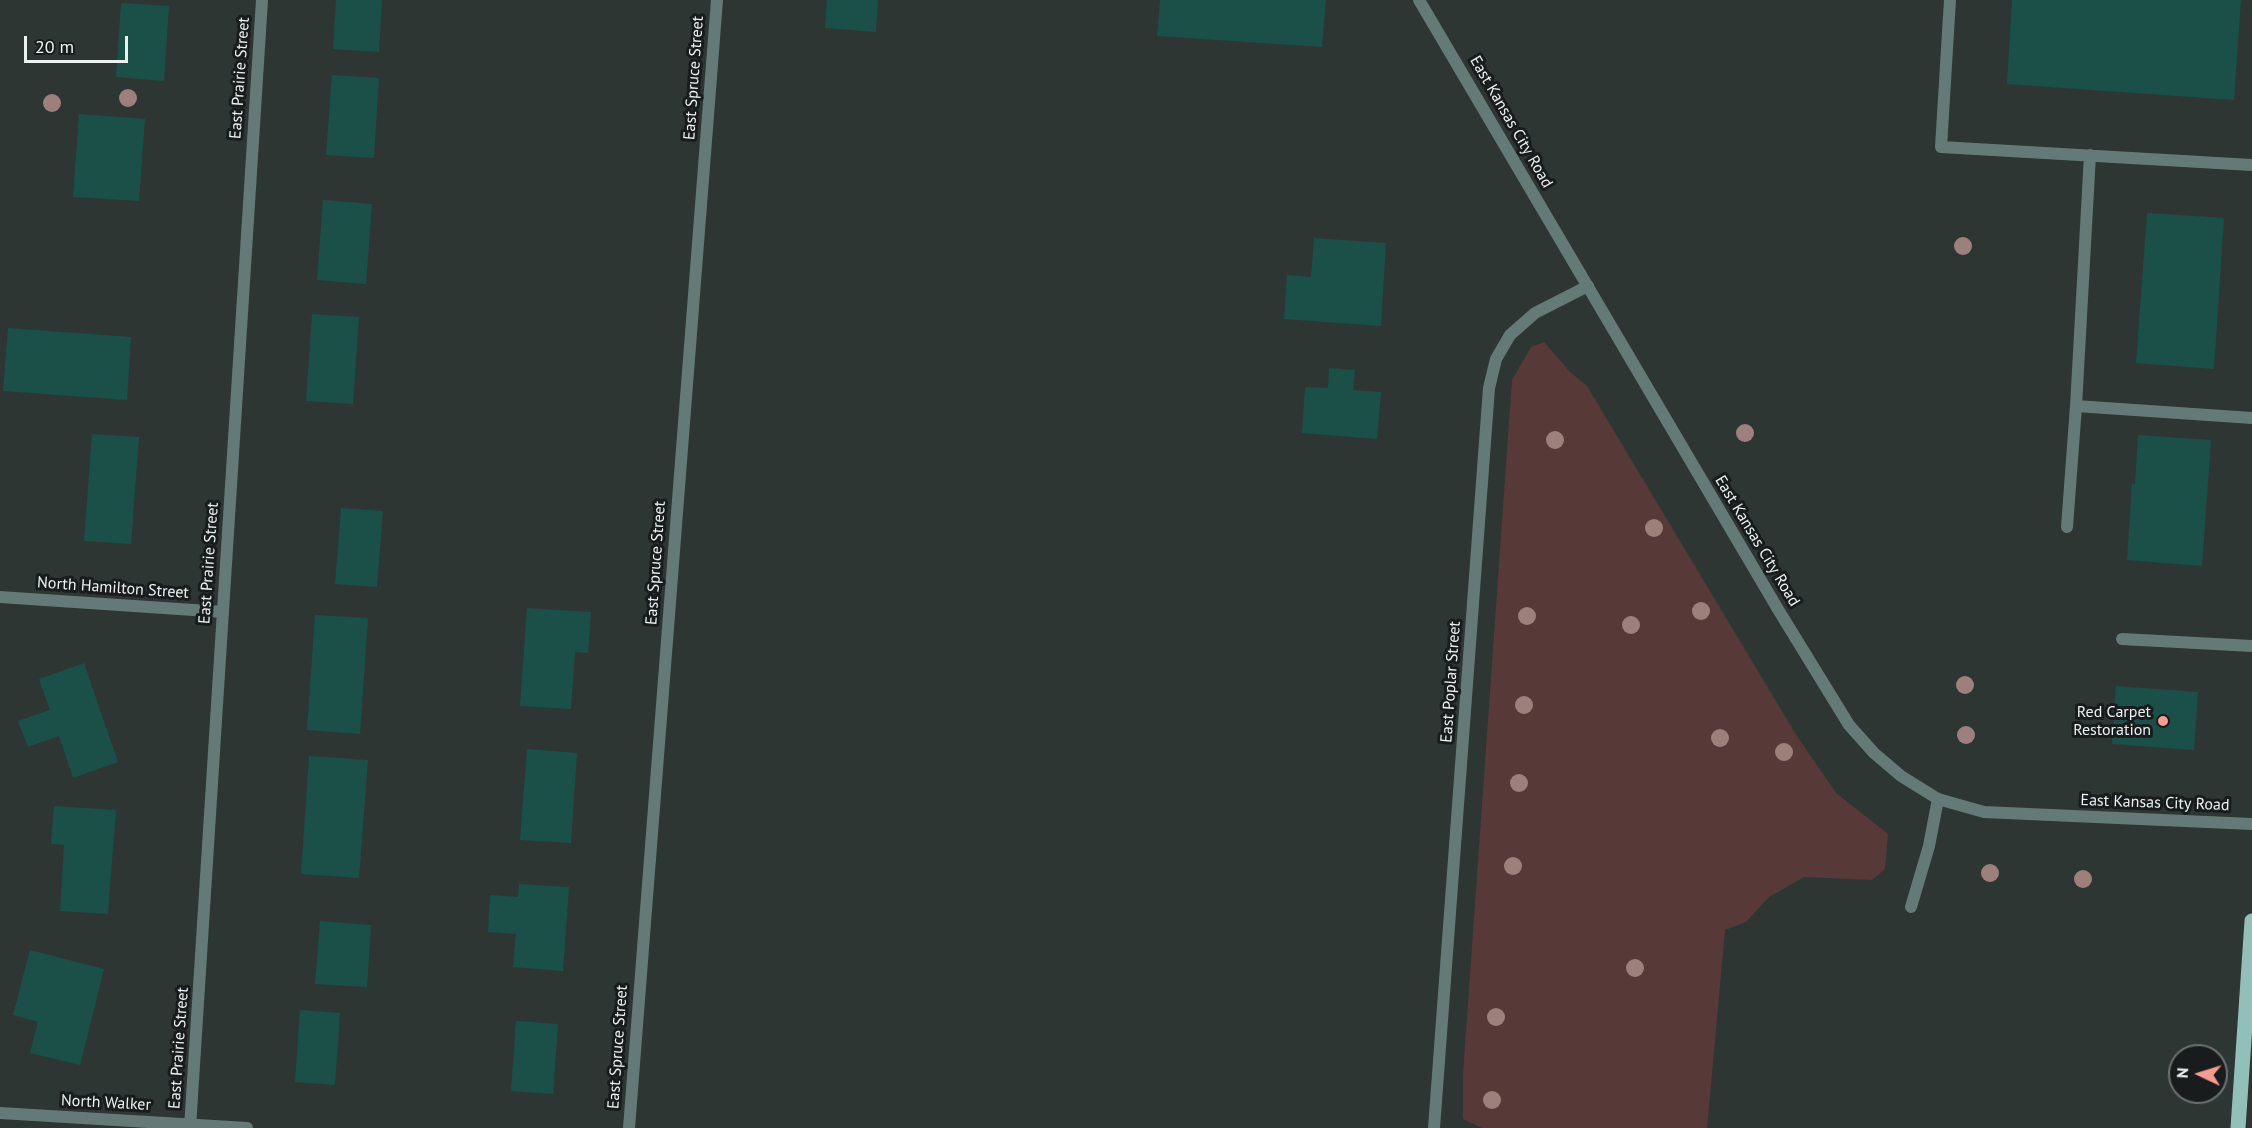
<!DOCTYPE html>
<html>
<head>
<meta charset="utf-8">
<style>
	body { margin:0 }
	#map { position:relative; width:2252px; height:1128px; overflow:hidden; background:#2e3634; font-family:"PT Sans",sans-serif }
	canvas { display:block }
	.north { position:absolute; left:2168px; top:1044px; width:60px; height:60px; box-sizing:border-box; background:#191c1c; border:2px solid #6d7271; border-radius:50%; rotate:274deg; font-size:16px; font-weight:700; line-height:24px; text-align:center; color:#ecf2f1 }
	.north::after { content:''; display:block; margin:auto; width:21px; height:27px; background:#f59c92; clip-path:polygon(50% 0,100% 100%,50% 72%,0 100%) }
	.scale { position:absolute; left:24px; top:36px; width:104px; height:27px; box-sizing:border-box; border:3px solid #ecf2f1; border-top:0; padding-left:8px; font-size:18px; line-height:21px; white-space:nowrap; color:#ecf2f1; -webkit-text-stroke:4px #191c1c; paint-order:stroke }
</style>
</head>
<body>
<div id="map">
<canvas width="2252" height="1128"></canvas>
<div class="north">N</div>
<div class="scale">20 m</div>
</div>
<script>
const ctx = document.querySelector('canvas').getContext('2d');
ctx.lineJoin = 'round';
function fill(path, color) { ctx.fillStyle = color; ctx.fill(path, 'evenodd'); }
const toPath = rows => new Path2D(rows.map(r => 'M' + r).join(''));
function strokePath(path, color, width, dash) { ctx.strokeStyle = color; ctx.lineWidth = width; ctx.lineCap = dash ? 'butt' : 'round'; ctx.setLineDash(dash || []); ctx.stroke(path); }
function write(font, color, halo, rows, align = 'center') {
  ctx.font = font + ' "PT Sans",sans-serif'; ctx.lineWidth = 6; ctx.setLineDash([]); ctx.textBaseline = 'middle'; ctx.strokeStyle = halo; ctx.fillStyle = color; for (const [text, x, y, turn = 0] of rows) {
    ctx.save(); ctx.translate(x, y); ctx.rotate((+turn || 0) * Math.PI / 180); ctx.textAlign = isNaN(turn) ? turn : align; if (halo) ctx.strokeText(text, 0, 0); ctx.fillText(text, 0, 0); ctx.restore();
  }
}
fill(toPath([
	[1544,342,1570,372,1587,386,1795,733,1836,793,1888,834,1885,869,1872,880,1804,877,1769,897,1746,922,1725,930,1707,1128,1482,1128,1463,1119,1463,1074,1512,380,1531,347]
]), '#573a37');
fill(toPath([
	[336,0,382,0,379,52,333,49],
	[827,0,878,0,876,32,825,28],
	[1160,0,1326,0,1322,47,1157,36],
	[2012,0,2241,0,2234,100,2007,84],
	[121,3,169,6,164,81,116,77],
	[332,75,379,78,374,158,326,155],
	[79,114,145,119,139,201,73,197],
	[323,200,372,204,366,284,317,280],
	[2147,213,2224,218,2214,369,2136,363],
	[1314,238,1386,243,1381,326,1284,319,1287,275,1311,277],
	[312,314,359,317,353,404,306,401],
	[8,328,131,337,127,400,3,391],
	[1329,368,1355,370,1353,390,1381,392,1377,439,1302,433,1305,387,1328,388],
	[92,434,139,437,131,544,84,541],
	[2138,435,2211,440,2202,566,2127,560,2132,484,2135,484],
	[341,508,383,511,377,587,335,584],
	[527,608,591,612,588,653,575,652,571,709,520,706],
	[315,615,368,618,360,734,307,730],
	[84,663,118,762,73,778,59,736,28,747,18,721,50,710,39,679],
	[2116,686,2198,692,2194,750,2112,744],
	[527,749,577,753,571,843,520,840],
	[309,756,368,760,359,878,301,874],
	[54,806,116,810,108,914,60,911,64,845,51,844],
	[519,884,569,887,563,971,513,967,516,934,488,932,490,895,518,897],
	[320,921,371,925,367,987,315,984],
	[30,950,104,969,80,1065,30,1053,38,1022,13,1015],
	[300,1010,340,1013,335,1085,295,1082],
	[516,1021,558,1024,553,1094,511,1091]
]), '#1b5049');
strokePath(toPath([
	[1950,0,1941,147,2252,165],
	[2090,155,2076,406,2252,418],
	[2067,527,2076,406],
	[2122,639,2252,646],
	[1911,907,1929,846,1938,799]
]), '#647a76', 12);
strokePath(toPath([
	[0,597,223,612],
	[0,1113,247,1128],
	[190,1128,262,0],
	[1434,1128,1489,388,1496,359,1510,335,1535,313,1588,286]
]), '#647a76', 12);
strokePath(toPath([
	[1419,0,1779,611,1849,725,1874,753,1901,776,1938,799,1984,812,2252,824],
	[629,1128,717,0]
]), '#647a76', 12);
strokePath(toPath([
	[2238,1128,2252,921]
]), '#92bfb7', 15);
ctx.fillStyle = '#9d807b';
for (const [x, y] of [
	[128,98],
	[52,103],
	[1963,246],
	[1745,433],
	[1555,440],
	[1654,528],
	[1701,611],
	[1527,616],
	[1631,625],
	[1965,685],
	[1524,705],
	[1966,735],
	[1720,738],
	[1784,752],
	[1519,783],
	[1513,866],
	[1990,873],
	[2083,879],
	[1635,968],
	[1496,1017],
	[1492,1100]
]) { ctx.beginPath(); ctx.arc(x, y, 9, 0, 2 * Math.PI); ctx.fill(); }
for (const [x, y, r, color] of [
	[2163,721,6,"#f59c92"]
]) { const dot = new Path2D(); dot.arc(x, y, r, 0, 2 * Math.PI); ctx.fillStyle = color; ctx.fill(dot); strokePath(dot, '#191c1c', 2); }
write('16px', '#ecf2f1', '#191c1c', [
	["East Prairie Street",240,78,-86],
	["East Spruce Street",694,78,-86],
	["East Kansas City Road",1511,122,60],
	["East Kansas City Road",1757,541,59],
	["East Prairie Street",209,563,-86],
	["East Spruce Street",656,563,-86],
	["North Hamilton Street",113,588,4],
	["East Poplar Street",1451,682,-86],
	["East Kansas City Road",2155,803,2],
	["East Spruce Street",618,1047,-86],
	["East Prairie Street",179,1048,-86],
	["North Walker",106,1103,3]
]);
write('16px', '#ecf2f1', '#191c1c', [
	["Red Carpet",2151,712],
	["Restoration",2151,730]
], 'right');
</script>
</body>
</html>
